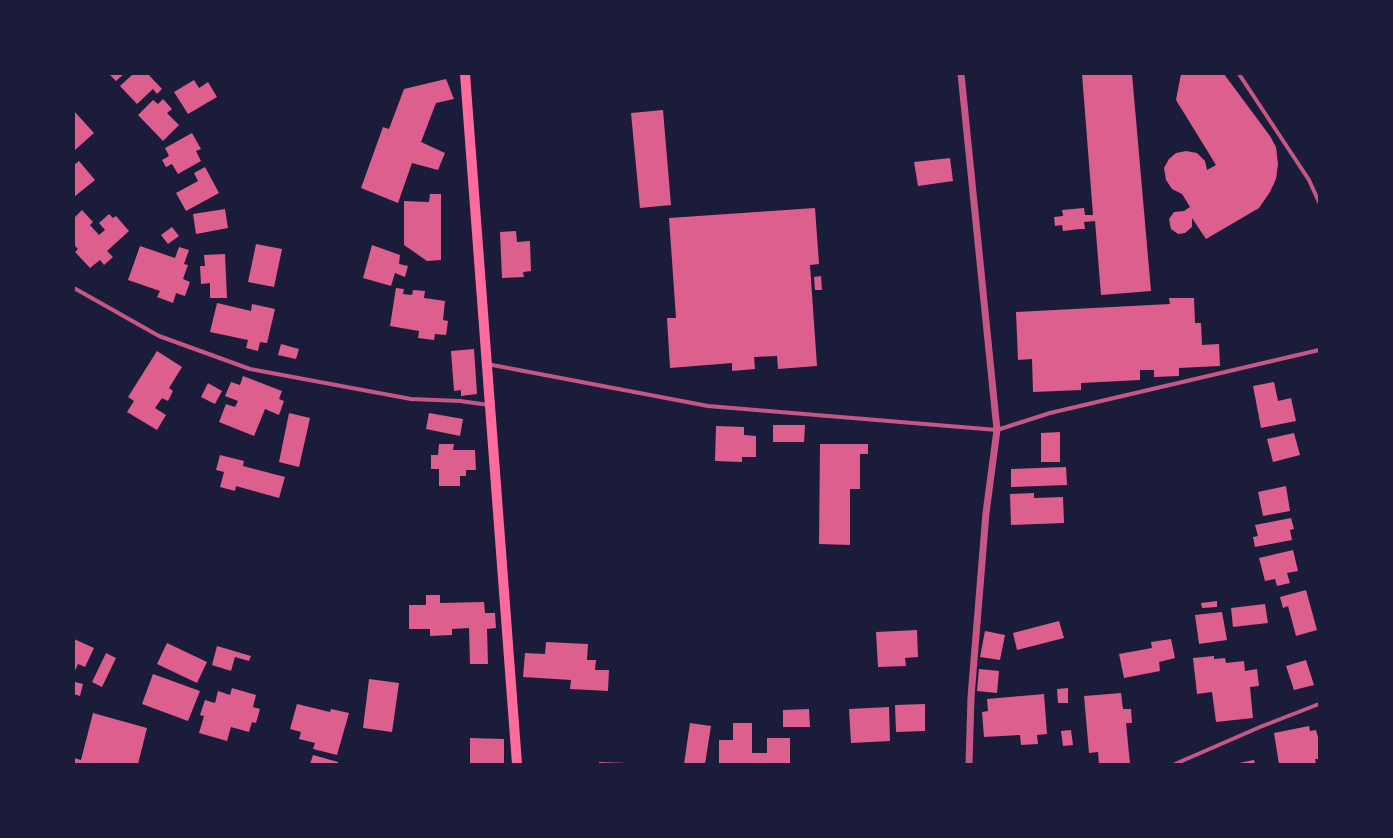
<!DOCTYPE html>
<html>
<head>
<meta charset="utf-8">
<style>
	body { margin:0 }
	#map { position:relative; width:1393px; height:838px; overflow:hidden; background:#1b1b3a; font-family:"Varela Round",sans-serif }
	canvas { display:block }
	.frame { position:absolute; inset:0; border:75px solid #1b1b3a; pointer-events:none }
</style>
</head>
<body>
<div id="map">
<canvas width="1393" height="838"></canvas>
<div class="frame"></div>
</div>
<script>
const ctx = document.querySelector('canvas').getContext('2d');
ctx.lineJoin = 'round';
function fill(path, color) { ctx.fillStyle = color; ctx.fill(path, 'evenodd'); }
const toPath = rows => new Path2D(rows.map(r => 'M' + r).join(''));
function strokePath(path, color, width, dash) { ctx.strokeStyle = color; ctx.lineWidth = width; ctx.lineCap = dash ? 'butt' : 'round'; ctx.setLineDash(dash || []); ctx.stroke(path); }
fill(toPath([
	[109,74,124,74,116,81],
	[133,74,148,74,162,89,157,94,153,89,137,104,120,86],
	[1082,74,1132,74,1151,291,1101,295,1095,221,1084,222,1085,229,1080,229,1063,231,1062,225,1055,226,1054,217,1063,216,1062,210,1084,208,1085,215,1093,215],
	[1181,74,1224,74,1270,136,1276,147,1278,164,1276,179,1270,192,1259,208,1206,239,1192,218,1192,227,1185,233,1178,234,1171,229,1169,219,1174,212,1184,211,1190,207,1182,194,1172,189,1166,180,1164,168,1169,159,1176,153,1186,151,1197,153,1205,161,1207,170,1216,165,1176,100],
	[446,79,454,99,436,103,421,142,445,153,438,170,412,163,398,203,361,188,383,127,389,129,404,89],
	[194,80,199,88,208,82,217,97,188,114,174,92],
	[163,99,172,109,167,113,179,125,163,141,138,115,153,100,158,104],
	[663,110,671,205,640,208,631,113],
	[74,111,94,133,75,150,74,150],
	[192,133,201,149,196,151,201,161,178,174,172,164,166,167,162,160,169,156,165,148],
	[950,158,953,181,918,186,914,162],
	[79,161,95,180,74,197,74,165],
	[205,167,219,193,186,211,176,193,198,181,194,173],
	[430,194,441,194,441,260,427,261,404,245,404,201,429,202],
	[815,208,819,264,810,265,817,366,778,369,777,356,754,357,755,369,732,371,732,363,670,368,667,318,676,318,669,218],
	[225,209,228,228,196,234,193,214],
	[82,210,93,222,90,225,99,235,105,230,99,223,109,214,113,218,116,216,129,231,107,251,113,257,104,265,100,260,90,268,75,252,78,249,74,245,74,218],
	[172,227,179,236,168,244,161,235],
	[516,231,517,242,530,241,531,271,523,272,524,277,502,278,500,232],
	[256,244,282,249,274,287,248,282],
	[372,245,400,255,399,264,408,266,405,277,395,273,391,286,363,278],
	[140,246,175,258,179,247,189,250,184,264,188,265,183,279,190,282,185,296,176,293,173,303,157,297,160,291,128,280],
	[225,254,227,298,210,298,210,283,201,284,200,266,205,266,204,255],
	[821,276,822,290,815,290,814,277],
	[396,288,404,289,403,294,412,295,413,290,425,291,424,298,445,301,443,320,448,321,446,335,435,334,434,340,418,338,419,331,390,326],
	[1169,298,1194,298,1195,323,1201,323,1202,345,1219,344,1220,366,1179,368,1179,376,1154,377,1154,370,1140,370,1140,380,1081,383,1081,390,1033,392,1032,359,1018,360,1016,312,1170,304],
	[217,303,251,311,252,304,275,309,267,343,260,342,258,351,246,348,248,340,210,332],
	[281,344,299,349,296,359,278,355],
	[474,349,477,394,461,396,461,390,454,391,451,351],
	[157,351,182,367,169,388,173,391,168,401,162,398,155,408,166,415,157,430,127,412,134,401,128,397],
	[243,376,282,391,279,399,284,401,279,415,265,409,254,436,219,422,226,404,235,407,238,401,225,396,231,382,240,385],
	[1274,382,1278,401,1291,398,1296,421,1261,428,1253,386],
	[208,383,222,391,215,404,201,397],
	[289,413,310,418,299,467,279,462],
	[429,413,463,419,460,436,426,429],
	[773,425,805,425,804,442,773,442],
	[716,426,744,427,744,435,756,436,756,457,742,457,742,462,715,461],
	[1060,432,1060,462,1041,462,1041,433],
	[1294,433,1300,455,1273,462,1267,439],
	[439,444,454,444,453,450,475,450,476,470,466,470,466,476,460,476,460,486,439,486,439,469,431,469,431,455,438,455],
	[820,444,868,444,868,454,860,454,860,489,850,489,850,545,819,544],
	[220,455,244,461,243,466,285,477,279,498,236,486,235,491,220,487,224,472,216,470],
	[1066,467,1067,485,1011,487,1011,469],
	[1286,486,1290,511,1263,516,1258,492],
	[1034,493,1034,498,1063,497,1064,523,1011,525,1010,494],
	[1291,518,1294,529,1290,530,1292,540,1255,547,1253,537,1258,536,1255,525],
	[1293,550,1298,571,1287,573,1290,583,1277,586,1275,579,1265,581,1259,558],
	[1306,590,1317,630,1296,636,1288,606,1283,608,1280,597],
	[426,595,440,595,440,603,484,602,485,613,495,613,496,628,487,629,488,664,470,664,469,628,452,629,452,635,430,636,430,629,409,629,409,605,426,605],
	[1217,601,1217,607,1202,608,1201,603],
	[1265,604,1268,623,1233,627,1231,608],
	[1222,612,1227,640,1199,644,1195,615],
	[1059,621,1064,638,1017,650,1013,633],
	[917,630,918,657,905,658,906,666,878,667,876,632],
	[985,631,1005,635,1000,660,980,657],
	[74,639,94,648,85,667,78,664,74,673],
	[1171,639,1175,658,1159,662,1160,671,1124,678,1119,654,1152,648,1151,642],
	[546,642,588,644,587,660,596,660,595,670,609,670,608,691,570,689,571,680,523,677,525,653,545,654],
	[167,643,207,662,197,683,157,664],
	[217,646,251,656,249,661,235,657,231,671,212,665],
	[106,653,116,658,102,687,92,682],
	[1214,656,1214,659,1225,658,1226,663,1244,661,1245,671,1257,669,1259,686,1250,687,1253,718,1216,722,1212,692,1197,694,1193,658],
	[1306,660,1314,685,1294,690,1286,666],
	[979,669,999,671,997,693,977,691],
	[153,674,200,691,188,721,142,704],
	[369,679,399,683,392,732,363,728],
	[75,682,83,684,80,696,74,694],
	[232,688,256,695,253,707,260,709,256,723,252,722,249,732,231,727,227,741,199,733,204,716,200,715,205,700,215,703,218,691,230,695],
	[1068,688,1068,703,1058,703,1057,689],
	[1121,693,1123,709,1131,709,1132,723,1126,723,1130,764,1099,764,1098,752,1089,753,1084,696],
	[1044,694,1047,734,1037,735,1038,744,1021,745,1020,735,984,737,982,712,988,711,987,699],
	[297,704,330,712,331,709,349,713,337,755,313,749,315,743,299,739,301,732,290,729],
	[925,704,925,731,896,732,895,705],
	[889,707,890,741,851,743,849,709],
	[809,709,810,727,783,727,783,710],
	[93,713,147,728,138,764,74,764,74,758,81,760],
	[690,723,711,726,705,764,684,764],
	[733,723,752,723,752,753,767,753,767,738,790,738,790,764,719,764,719,740,733,740],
	[1309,726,1310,731,1316,730,1319,741,1319,759,1315,759,1316,764,1279,764,1274,733],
	[1071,730,1073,745,1063,746,1061,731],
	[470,738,504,739,504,764,470,764],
	[313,755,338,762,338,764,310,764],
	[1254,760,1255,764,1239,764,1239,763],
	[599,762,628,763,628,764,599,764]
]), '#dd5f8e');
strokePath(toPath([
	[1239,74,1309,180,1319,202],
	[74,288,159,336,250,369,411,399,460,401,489,405],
	[487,364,708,406,997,430,1050,413,1319,350],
	[1175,764,1260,727,1319,704]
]), '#c65784', 4);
strokePath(toPath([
	[961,74,997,430,986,513,971,697,969,764]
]), '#c65784', 7);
strokePath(toPath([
	[465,74,517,764]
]), '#ff6b9d', 10);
</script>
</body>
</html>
